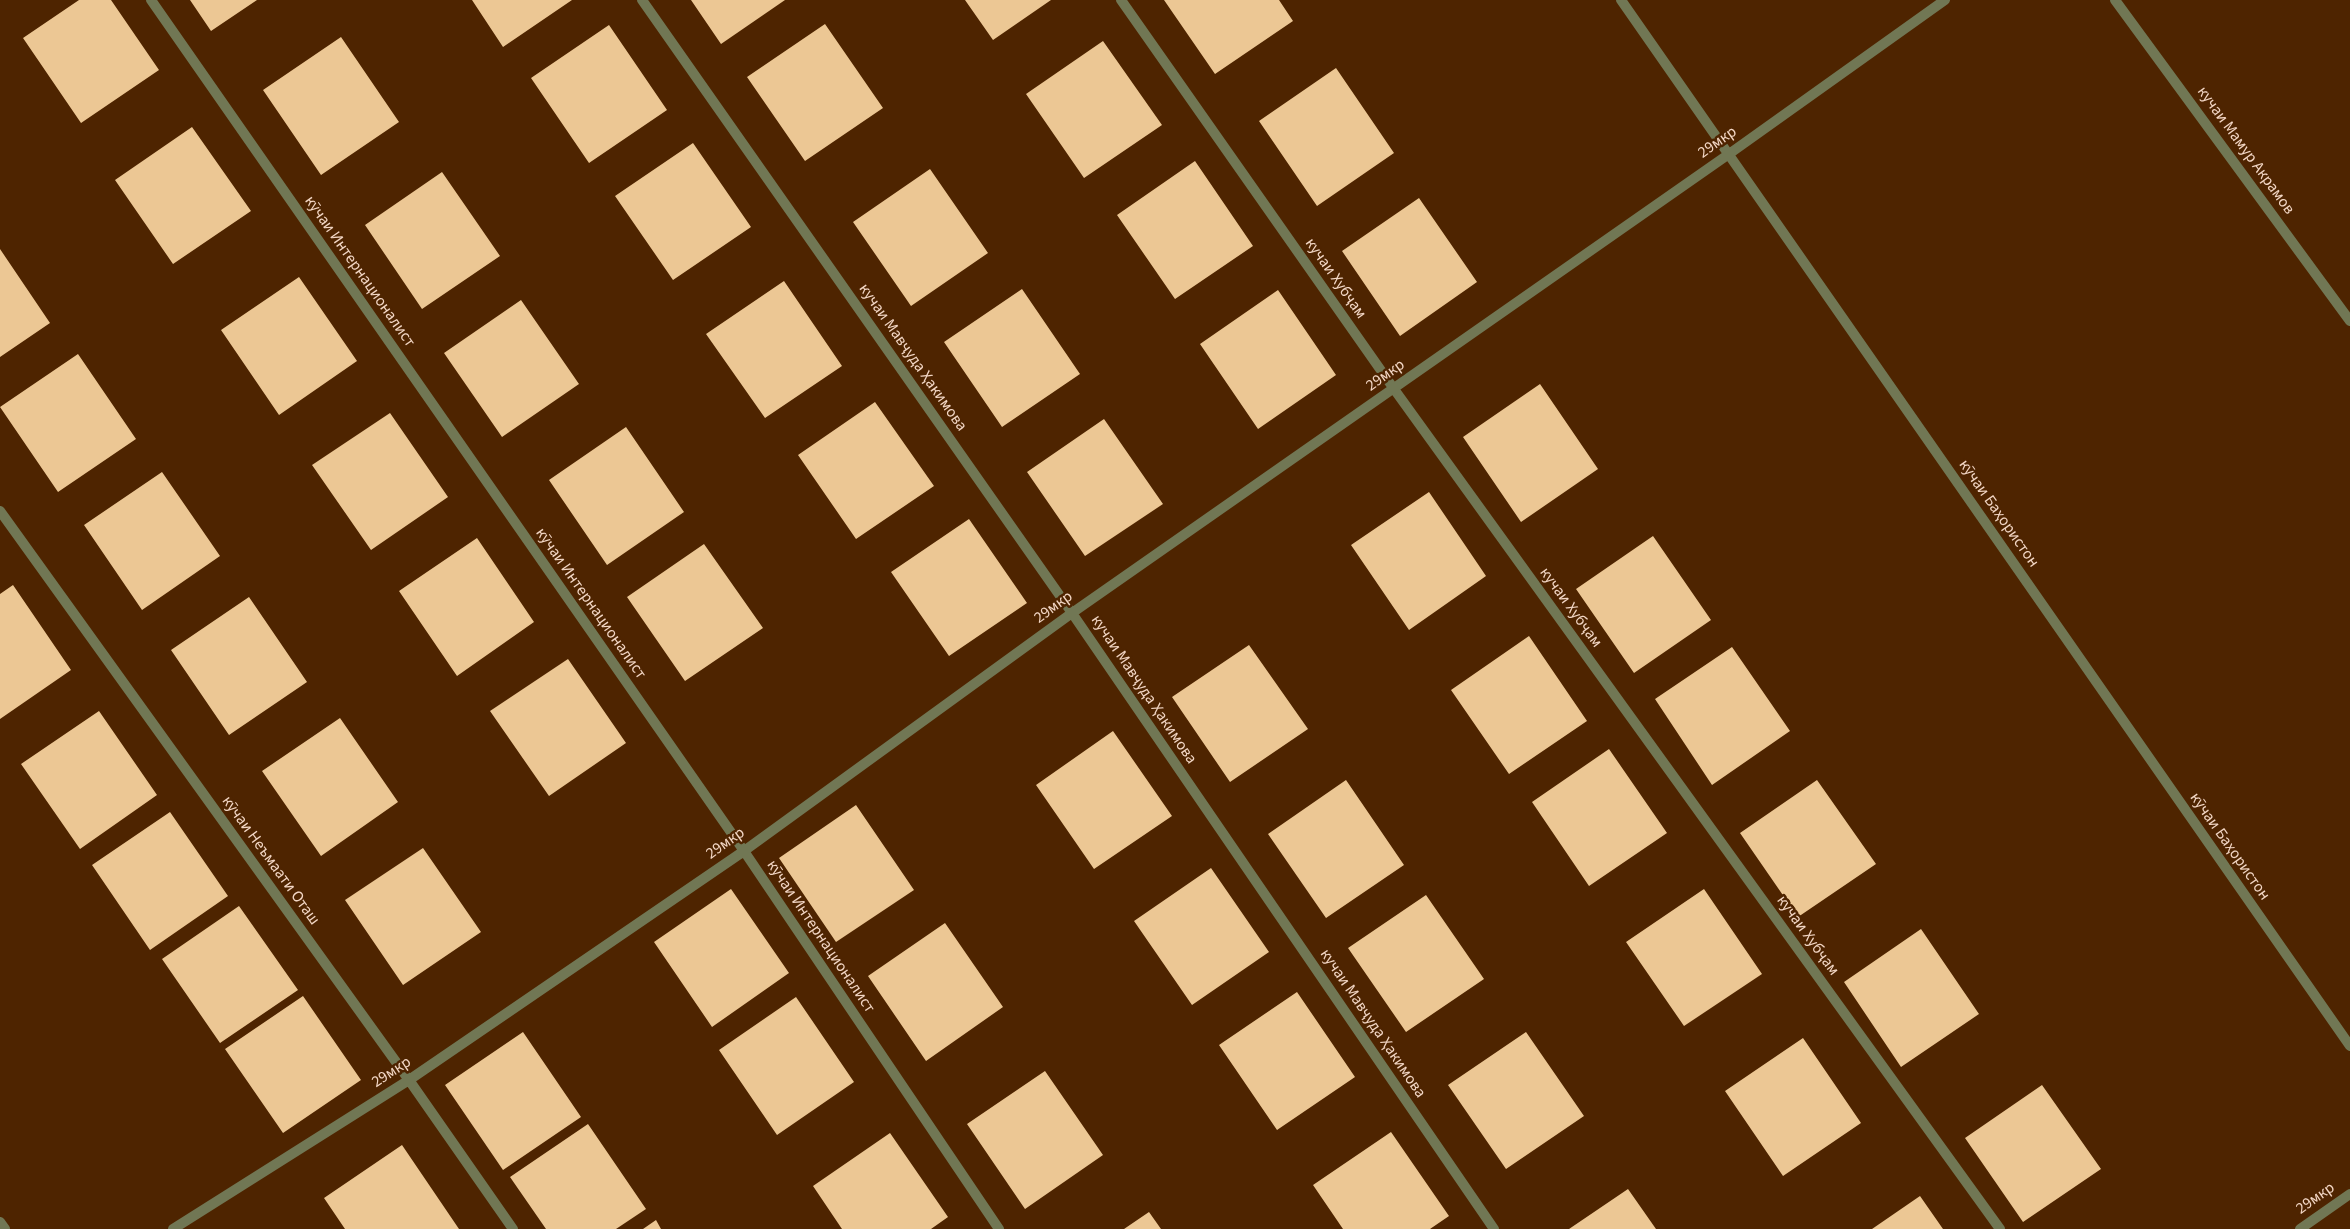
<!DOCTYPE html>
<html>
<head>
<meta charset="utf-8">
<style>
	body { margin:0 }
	canvas { display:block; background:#4e2400 }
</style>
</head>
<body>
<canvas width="2350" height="1229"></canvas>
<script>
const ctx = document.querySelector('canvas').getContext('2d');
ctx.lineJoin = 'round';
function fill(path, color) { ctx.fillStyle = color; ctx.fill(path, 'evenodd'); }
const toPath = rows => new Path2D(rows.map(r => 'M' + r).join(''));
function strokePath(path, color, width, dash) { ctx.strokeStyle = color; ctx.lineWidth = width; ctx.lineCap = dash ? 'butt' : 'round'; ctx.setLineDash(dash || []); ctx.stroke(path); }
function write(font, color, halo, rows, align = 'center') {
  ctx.font = font + ' "Source Sans 3",sans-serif'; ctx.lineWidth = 5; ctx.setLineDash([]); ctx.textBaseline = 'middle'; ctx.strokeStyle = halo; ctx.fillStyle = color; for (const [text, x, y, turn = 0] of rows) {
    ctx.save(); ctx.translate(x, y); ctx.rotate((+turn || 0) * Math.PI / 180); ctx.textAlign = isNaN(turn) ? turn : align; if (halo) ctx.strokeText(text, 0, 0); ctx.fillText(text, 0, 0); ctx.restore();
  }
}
fill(toPath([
	[79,0,111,0,159,70,81,123,23,38],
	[190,0,257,0,211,31],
	[472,0,572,0,503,47],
	[691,0,785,0,721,44],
	[965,0,1051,0,993,40],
	[1164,0,1279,0,1293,21,1215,74],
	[825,24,883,108,805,161,747,77],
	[609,25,667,110,589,163,531,78],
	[341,37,399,122,321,175,263,90],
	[1103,41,1162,125,1084,178,1026,94],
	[1336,68,1394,153,1317,206,1259,121],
	[192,127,251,211,173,264,115,180],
	[693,143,751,227,673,280,615,196],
	[1195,161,1253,246,1175,299,1117,215],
	[930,169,988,253,911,306,853,222],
	[442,172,500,256,422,309,365,225],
	[1419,198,1477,282,1400,336,1342,251],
	[0,249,50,323,0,357],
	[299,277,357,361,279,415,221,330],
	[784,281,842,366,765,418,706,334],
	[1022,289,1080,374,1002,427,944,342],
	[1278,290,1336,375,1258,429,1200,344],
	[521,300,579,384,502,437,444,353],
	[78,354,136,439,58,492,0,407],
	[1540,384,1598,469,1521,522,1463,437],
	[875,402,934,486,856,539,798,455],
	[390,413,448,497,371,550,312,465],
	[1104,419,1163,504,1085,556,1027,472],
	[626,427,684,512,607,565,549,480],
	[162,472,220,556,142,610,84,525],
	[1429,492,1486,576,1409,630,1351,545],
	[969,519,1027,603,949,656,891,572],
	[1653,536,1711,620,1634,673,1576,589],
	[477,538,534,622,457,676,399,591],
	[704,544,763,628,685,681,627,597],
	[13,585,71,670,0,719,0,594],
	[249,597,307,682,229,735,171,650],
	[1529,636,1587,721,1509,774,1451,690],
	[1249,645,1308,729,1230,782,1172,697],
	[1732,647,1790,731,1712,785,1655,699],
	[568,659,626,743,549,796,490,711],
	[99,711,157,795,80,849,21,764],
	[340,718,398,802,321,856,262,771],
	[1113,731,1172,816,1094,869,1036,785],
	[1609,749,1667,833,1589,886,1532,802],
	[1346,780,1404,865,1326,918,1268,834],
	[1817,780,1876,864,1798,917,1740,833],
	[856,805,914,890,836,942,779,858],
	[170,812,228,896,150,950,92,865],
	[423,848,481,932,403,985,345,900],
	[1211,868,1269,952,1192,1005,1134,921],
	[731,889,789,973,712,1027,654,942],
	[1704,889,1762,974,1684,1026,1626,942],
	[1426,895,1484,979,1406,1032,1348,948],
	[239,906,298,990,220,1043,162,959],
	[945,923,1003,1007,926,1061,868,976],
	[1921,929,1979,1014,1901,1067,1844,982],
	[1297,992,1355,1077,1277,1130,1219,1045],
	[303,996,361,1080,283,1133,225,1049],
	[796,997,854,1082,777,1135,719,1050],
	[523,1032,581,1117,503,1170,445,1085],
	[1526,1032,1584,1116,1506,1169,1448,1085],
	[1803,1038,1861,1123,1783,1176,1725,1091],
	[1045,1071,1103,1155,1025,1209,967,1124],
	[2042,1085,2101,1169,2023,1222,1965,1138],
	[588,1124,646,1209,616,1229,546,1229,510,1177],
	[1391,1132,1449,1216,1430,1229,1343,1229,1313,1185],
	[890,1133,948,1217,931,1229,842,1229,813,1186],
	[402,1145,459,1229,345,1229,324,1198],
	[1628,1189,1656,1229,1569,1229],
	[1920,1196,1943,1229,1872,1229],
	[1149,1212,1161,1229,1124,1229],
	[656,1220,661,1229,643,1229]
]), '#ecc794');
strokePath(toPath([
	[151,0,744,851,999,1229],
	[642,0,1072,613,1494,1229],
	[1121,0,1394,389,2000,1229],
	[1621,0,2350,1046],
	[2115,0,2350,321],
	[0,511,409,1080,513,1229],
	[0,1222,5,1229],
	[173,1229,409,1080,744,851,1072,613,1729,154,1945,0],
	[2300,1229,2350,1194]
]), '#717754', 10);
write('16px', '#f3d7c5', '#4e2400', [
	["29мкр",1718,143,-35],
	["кучаи Мамур Акрамов",2245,151,54],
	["кӯчаи Интернационалист",359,272,55],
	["кучаи Хубҷам",1335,279,55],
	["кучаи Мавҷуда Ҳакимова",912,358,55],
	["29мкр",1386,376,-35],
	["кӯчаи Баҳористон",1998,514,55],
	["кӯчаи Интернационалист",590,604,55],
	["29мкр",1054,608,-36],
	["кучаи Хубҷам",1570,608,54],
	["кучаи Мавҷуда Ҳакимова",1143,690,56],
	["29мкр",726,844,-35],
	["кӯчаи Баҳористон",2229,847,55],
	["кӯчаи Неъмаати Оташ",270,861,54],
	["кучаи Хубҷам",1807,936,54],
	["кӯчаи Интернационалист",820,937,56],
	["кучаи Мавҷуда Ҳакимова",1372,1024,56],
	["29мкр",392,1073,-33],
	["29мкр",2316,1199,-35]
]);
</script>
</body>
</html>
